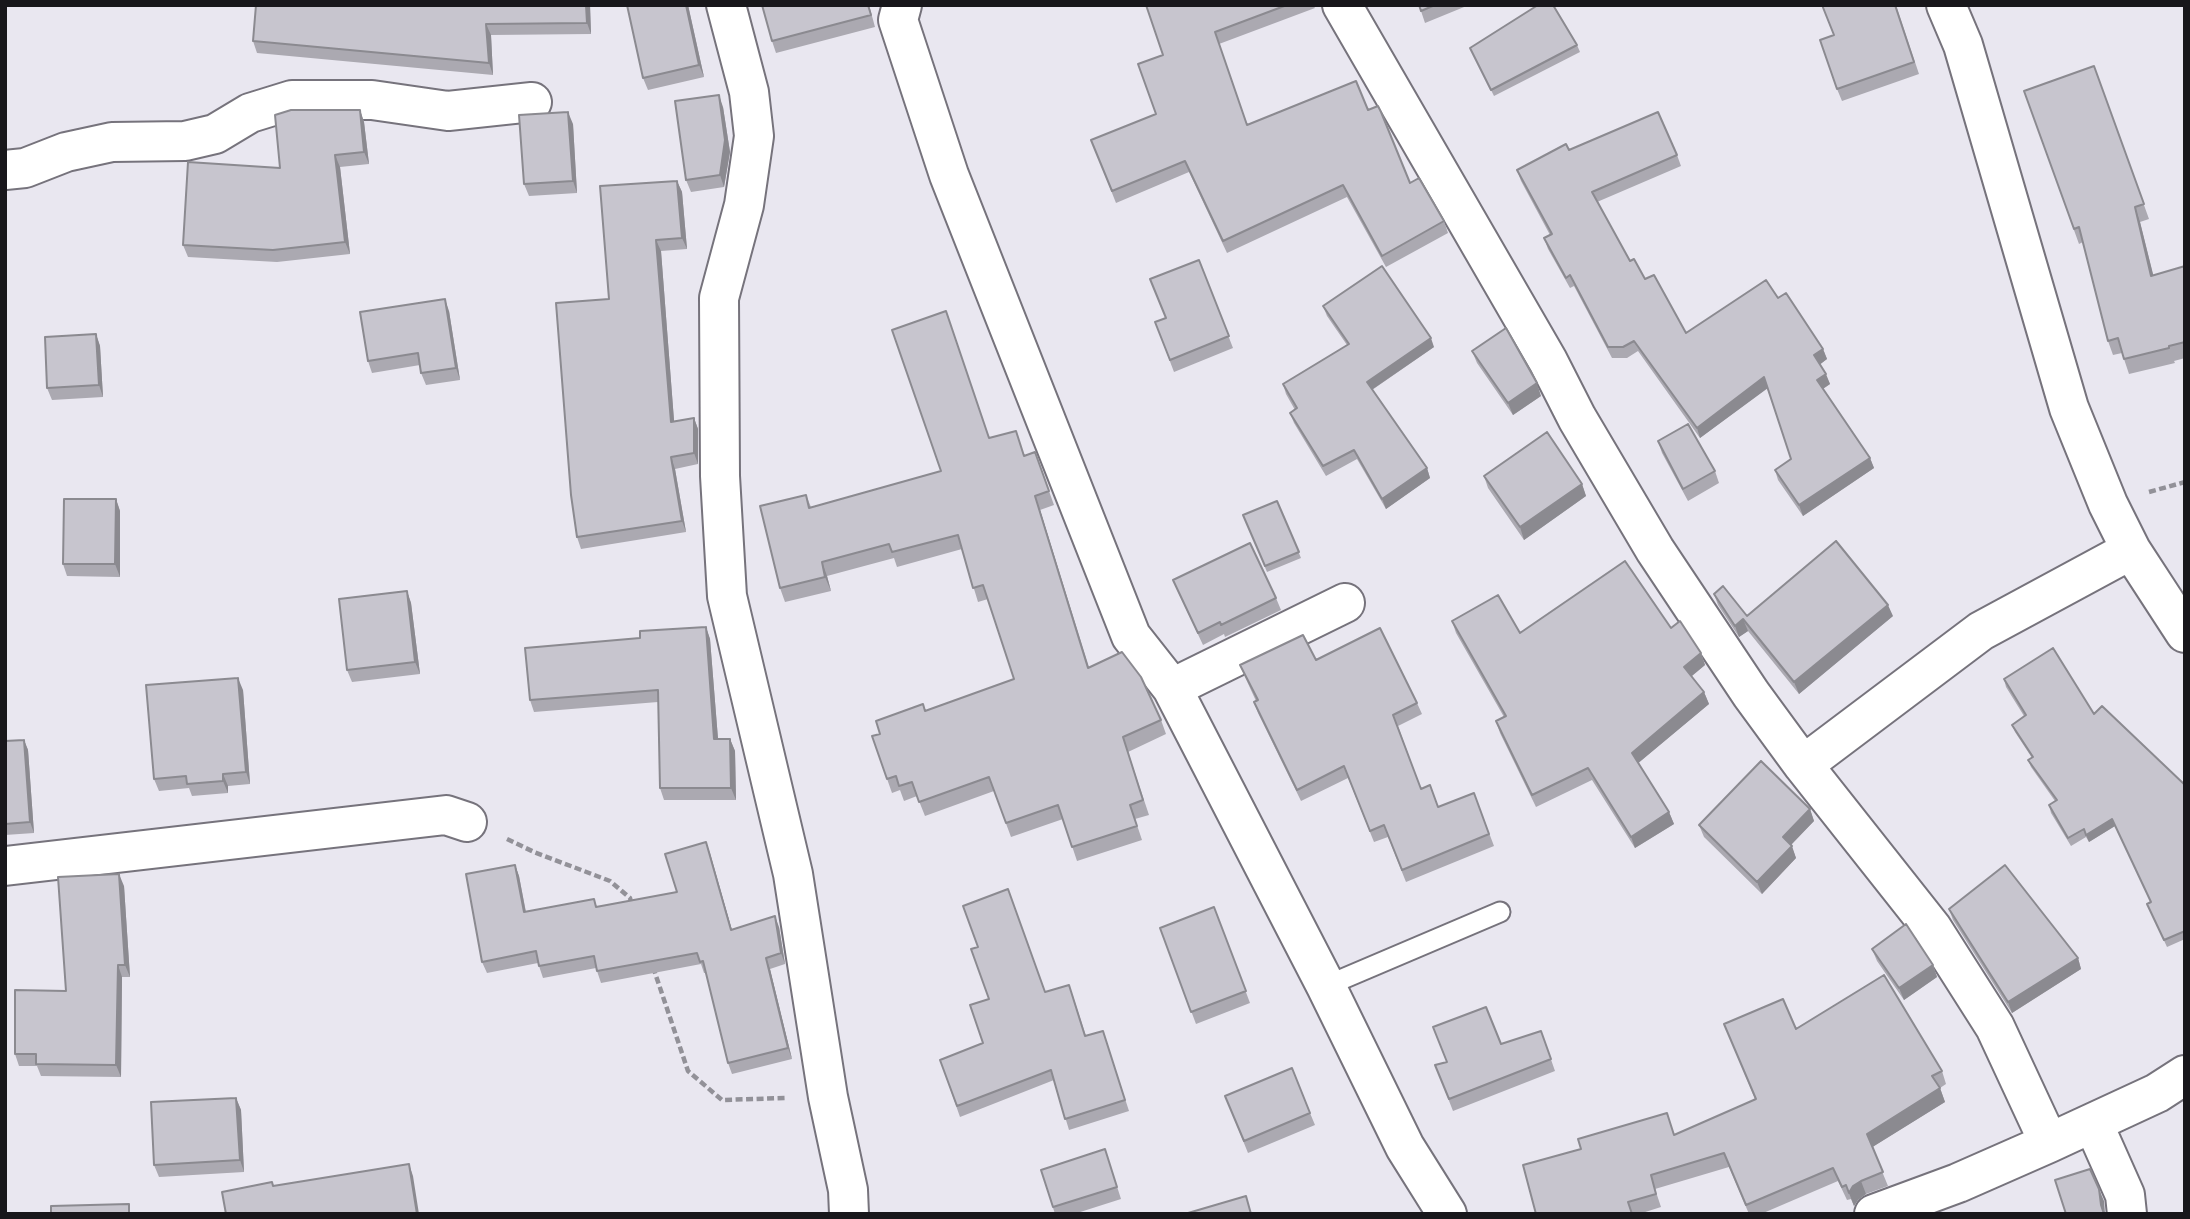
<!DOCTYPE html>
<html>
<head>
<meta charset="utf-8">
<style>
	body { margin:0 }
	#map { position:relative; width:2190px; height:1219px; overflow:hidden; background:#e9e7f0; font-family:"Archivo Narrow",sans-serif }
	canvas { display:block }
	.frame { position:absolute; inset:0; border:7px solid #18171b; pointer-events:none }
</style>
</head>
<body>
<div id="map">
<canvas width="2190" height="1219"></canvas>
<div class="frame"></div>
</div>
<script>
const ctx = document.querySelector('canvas').getContext('2d');
ctx.lineJoin = 'round';
const toPath = rows => new Path2D(rows.map(r => 'M' + r).join(''));
function strokePath(path, color, width, dash) { ctx.strokeStyle = color; ctx.lineWidth = width; ctx.lineCap = dash ? 'butt' : 'round'; ctx.setLineDash(dash || []); ctx.stroke(path); }
function fill(path, color) { ctx.fillStyle = color; ctx.fill(path, 'evenodd'); }
const service = toPath([
	[1326,986,1500,912]
]);
const minor = toPath([
	[726,5,749,92,754,136,744,205,719,298,720,476,727,596,793,874,828,1097,848,1190,849,1214],
	[902,5,898,20,949,175,1131,636,1172,688,1326,986,1405,1147,1447,1214],
	[1342,5,1548,361,1577,418,1655,550,1751,694,1803,765,1932,928,1995,1027,2049,1143],
	[1946,5,1963,45,2069,408,2108,504,2131,550,2185,633],
	[5,170,25,168,66,152,112,142,185,141,215,134,250,113,292,100,372,100,448,111,532,102],
	[1172,688,1345,603],
	[1803,765,1981,631,2131,550],
	[5,866,446,815,467,822],
	[2093,1123,2125,1195,2127,1214],
	[1874,1214,1958,1183,2049,1143,2157,1093,2185,1075]
]);
strokePath(service, '#76737c', 23);
strokePath(minor, '#76737c', 42);
strokePath(toPath([
	[2149,492,2185,482],
	[507,839,534,852,610,881,630,898,632,906],
	[653,967,688,1071,722,1100,786,1098]
]), '#929198', 4.5, [7, 3.5]);
strokePath(service, '#fff', 19);
strokePath(minor, '#fff', 38);
fill(toPath([
	[256,5,590,5,591,34,491,35,493,75,257,53,253,41],
	[688,5,704,77,648,90,643,78],
	[869,5,875,27,776,53,772,41],
	[1146,5,1313,5,1315,8,1219,44,1247,125,1368,110,1410,183,1444,221,1448,233,1386,267,1347,197,1227,253,1189,172,1116,203,1091,140,1156,114,1163,55],
	[1419,5,1469,5,1425,23],
	[1896,5,1919,74,1842,101,1837,89,1833,35],
	[1577,45,1580,52,1494,96,1470,48],
	[2094,66,2149,219,2140,222,2153,275,2185,266,2185,358,2174,361,2175,363,2129,374,2122,353,2113,355,2108,341,2083,242,2079,244,2024,91],
	[723,107,730,152,724,187,691,192,686,180],
	[360,110,364,122,369,164,340,167,350,254,277,262,188,257,183,245,280,168],
	[573,124,577,193,529,196,524,184],
	[1569,150,1677,155,1681,166,1597,202,1630,261,1645,279,1686,333,1778,298,1823,349,1827,359,1820,364,1830,384,1823,389,1870,458,1874,468,1803,516,1778,480,1775,470,1791,459,1767,388,1700,438,1638,351,1627,358,1612,358,1574,286,1570,288,1548,249,1544,238,1550,235,1521,181,1517,170],
	[677,181,682,192,687,249,661,251,674,421,694,418,698,429,698,464,675,469,686,532,581,549,577,537,609,299],
	[1199,260,1233,348,1174,372,1155,322,1166,318],
	[1323,306,1434,347,1372,390,1427,468,1430,478,1386,509,1357,459,1326,476,1294,423,1290,413,1295,410,1286,394,1283,384,1347,345,1327,316],
	[449,311,460,380,426,385,421,373,420,365,372,373,368,361],
	[96,334,100,346,103,397,52,400,47,388],
	[1472,351,1541,396,1513,415,1477,363],
	[1016,431,1024,456,1035,452,1054,505,1040,510,1089,667,1161,720,1166,734,1128,752,1149,815,1135,819,1142,840,1077,861,1063,819,1011,837,994,791,925,816,917,796,904,801,900,790,892,793,872,736,880,734,925,711,1014,679,988,599,978,602,962,549,897,567,894,558,827,576,831,591,785,602,780,588,806,495,811,507,941,471,990,438],
	[1658,441,1715,471,1719,483,1688,501,1662,453],
	[1484,476,1582,484,1586,496,1524,540,1488,488],
	[116,499,120,511,120,577,67,576,63,564],
	[1277,501,1301,558,1267,572,1243,515],
	[1173,580,1276,598,1281,610,1225,637,1224,634,1203,645,1178,592],
	[407,591,411,603,420,674,352,682,347,670],
	[1714,594,1747,616,1893,616,1799,694,1748,631,1739,637,1718,605],
	[1452,621,1520,633,1671,628,1701,653,1705,665,1692,676,1704,692,1709,704,1638,763,1669,812,1674,824,1635,848,1592,780,1536,807,1500,733,1496,721,1504,717,1456,633],
	[706,627,710,639,718,739,730,739,735,751,736,800,664,800,660,788,658,702,534,712,530,700,640,638],
	[1316,660,1417,703,1422,714,1398,726,1421,789,1438,807,1474,793,1494,846,1406,882,1388,837,1374,842,1348,778,1301,801,1258,713,1254,702,1256,701,1245,677,1240,665],
	[2004,679,2094,714,2185,785,2185,939,2167,947,2147,904,2151,902,2115,826,2089,842,2086,837,2071,846,2051,813,2049,805,2055,801,2031,767,2028,760,2032,758,2015,732,2012,725,2024,716,2006,687],
	[243,690,250,784,228,786,228,793,192,796,189,788,159,791,154,779],
	[24,740,28,750,34,833,5,835,5,741],
	[1810,809,1814,821,1791,845,1796,858,1762,894,1704,837,1699,825],
	[706,842,732,930,779,927,785,964,770,969,792,1059,732,1074,728,1063,706,973,704,973,701,964,601,983,596,968,543,978,538,963,487,973,482,962,515,865,519,876,526,912,597,907,677,892],
	[124,886,130,977,122,977,121,1077,41,1076,37,1066,19,1066,15,1054,66,991],
	[1214,907,1250,1003,1196,1024,1160,928],
	[1949,909,2078,958,2081,969,2012,1013,1953,920],
	[1872,949,1933,965,1937,977,1904,1000,1877,961],
	[1045,992,1073,996,1086,1036,1103,1031,1129,1111,1069,1130,1054,1080,960,1117,940,1060,983,1043,989,999],
	[1724,1024,1796,1029,1942,1071,1946,1084,1940,1088,1945,1102,1872,1147,1888,1186,1866,1194,1858,1200,1854,1206,1851,1199,1847,1200,1838,1181,1761,1214,1749,1214,1729,1167,1655,1189,1661,1207,1639,1214,1536,1214,1675,1135,1755,1099],
	[1541,1031,1555,1071,1453,1111,1435,1065],
	[1225,1096,1310,1113,1315,1125,1248,1153],
	[236,1098,241,1110,244,1172,159,1177,154,1165],
	[1105,1149,1121,1199,1074,1214,1055,1214,1041,1170]
]), '#aba9b1');
fill(toPath([
	[586,5,590,5,591,34,587,23],
	[686,5,688,5,704,77,699,65],
	[486,24,491,35,493,75,489,63],
	[719,95,723,107,730,152,724,187,720,175],
	[360,110,364,122,369,164,364,152],
	[568,112,573,124,577,193,573,181],
	[335,155,340,167,350,254,345,242],
	[677,181,682,192,687,249,682,238],
	[2135,207,2140,222,2157,290,2151,276],
	[656,240,661,251,675,433,671,422],
	[445,299,449,311,460,380,456,368],
	[96,334,100,346,103,397,99,385],
	[1431,338,1434,347,1370,391,1367,382],
	[1823,349,1827,359,1818,366,1814,355],
	[1826,374,1830,384,1821,390,1817,380],
	[1764,377,1768,388,1700,438,1697,428],
	[1537,383,1541,396,1513,415,1508,403],
	[694,418,698,429,698,464,694,453],
	[671,457,675,469,686,532,682,521],
	[1870,458,1874,468,1803,516,1799,505],
	[1427,468,1430,478,1386,509,1382,499],
	[1582,484,1586,496,1524,540,1520,527],
	[1035,496,1040,510,1093,682,1088,668],
	[116,499,120,511,120,577,115,564],
	[822,562,827,576,831,591,825,577],
	[407,591,411,603,420,674,415,662],
	[1888,605,1893,616,1799,694,1794,682],
	[1743,619,1748,631,1739,637,1735,626],
	[706,627,710,639,719,751,714,739],
	[1701,653,1705,665,1688,679,1684,667],
	[238,678,243,690,250,784,246,772],
	[1704,692,1709,704,1636,765,1632,753],
	[730,739,735,751,736,800,731,788],
	[24,740,28,750,34,833,30,822],
	[223,774,228,786,228,793,223,781],
	[1810,809,1814,821,1787,849,1783,837],
	[1669,812,1674,824,1635,848,1631,837],
	[2112,819,2115,826,2089,842,2086,835],
	[706,842,710,853,735,941,731,930],
	[1792,846,1796,858,1762,894,1757,882],
	[515,865,519,876,528,924,524,912],
	[119,874,124,886,130,977,125,965],
	[775,916,779,927,785,964,781,953],
	[766,958,770,969,792,1059,788,1048],
	[2078,958,2081,969,2012,1013,2008,1002],
	[118,965,122,977,121,1077,116,1065],
	[1933,965,1937,977,1904,1000,1899,988],
	[1940,1088,1945,1102,1871,1148,1867,1134],
	[236,1098,241,1110,244,1172,240,1160],
	[409,1164,413,1176,419,1214,417,1214],
	[1861,1181,1866,1194,1858,1200,1854,1206,1849,1193,1853,1186],
	[2099,1189,2104,1201,2105,1214,2101,1205]
]), '#8b8a90');
const building = toPath([
	[256,5,586,5,587,23,486,24,489,63,253,41,256,5],
	[627,5,686,5,699,65,643,78,627,5],
	[762,5,868,5,871,15,772,41,762,5],
	[1146,5,1287,5,1215,32,1247,125,1356,81,1368,110,1378,106,1381,112,1410,183,1419,178,1444,221,1382,256,1343,185,1223,241,1185,161,1112,191,1091,140,1156,114,1138,64,1163,55,1146,5],
	[1419,5,1435,5,1421,11,1419,5],
	[1538,5,1553,5,1577,45,1491,90,1470,48,1538,5],
	[1822,5,1895,5,1914,62,1837,89,1820,40,1834,35,1822,5],
	[2094,66,2144,204,2135,207,2151,276,2185,266,2185,342,2169,346,2169,348,2124,359,2118,338,2108,341,2079,227,2074,229,2024,91,2094,66],
	[719,95,725,140,720,175,686,180,675,101,719,95],
	[291,110,360,110,364,152,335,155,345,242,273,250,183,245,188,162,280,168,275,115,291,110],
	[568,112,573,181,524,184,519,115,568,112],
	[1658,112,1677,155,1592,192,1630,261,1634,259,1645,279,1654,275,1686,333,1766,280,1778,298,1786,293,1823,349,1814,355,1826,374,1817,380,1870,458,1799,505,1775,470,1791,459,1764,377,1697,428,1634,341,1623,347,1608,347,1570,275,1566,278,1544,238,1552,234,1517,170,1566,144,1569,150,1658,112],
	[677,181,682,238,656,240,671,422,694,418,694,453,671,457,682,521,577,537,571,495,556,303,609,299,600,186,677,181],
	[1199,260,1229,336,1170,360,1155,322,1166,318,1150,279,1199,260],
	[1382,266,1431,338,1367,382,1427,468,1382,499,1354,450,1323,466,1290,413,1297,408,1283,384,1349,344,1323,306,1382,266],
	[445,299,456,368,421,373,418,353,368,361,360,312,445,299],
	[946,311,989,438,1016,431,1024,456,1035,452,1049,491,1035,496,1088,668,1122,652,1141,677,1161,720,1123,737,1143,800,1130,805,1137,826,1072,847,1058,805,1006,823,989,777,919,802,912,782,899,786,896,776,887,779,872,736,880,734,876,721,923,704,925,711,1014,679,983,585,973,588,958,535,892,552,889,544,822,562,825,577,780,588,760,506,806,495,809,508,941,471,892,330,946,311],
	[1506,328,1537,383,1508,403,1472,351,1506,328],
	[96,334,99,385,47,388,45,337,96,334],
	[1688,424,1715,471,1683,489,1658,441,1688,424],
	[1547,432,1582,484,1520,527,1484,476,1547,432],
	[64,499,116,499,115,564,63,564,64,499],
	[1277,501,1299,552,1265,566,1243,515,1277,501],
	[1836,541,1888,605,1794,682,1743,619,1735,626,1714,594,1723,586,1747,616,1836,541],
	[1250,543,1276,598,1221,625,1220,622,1198,633,1173,580,1250,543],
	[1625,561,1671,628,1680,621,1701,653,1684,667,1704,692,1632,753,1669,812,1631,837,1588,768,1532,795,1496,721,1506,716,1452,621,1498,595,1520,633,1625,561],
	[407,591,415,662,347,670,339,599,407,591],
	[706,627,714,739,730,739,731,788,660,788,658,690,530,700,525,648,640,638,640,631,706,627],
	[1380,628,1417,703,1393,715,1421,789,1430,785,1438,807,1474,793,1489,834,1402,870,1384,825,1370,831,1344,766,1297,790,1254,702,1258,700,1240,665,1303,635,1316,660,1380,628],
	[2053,648,2094,714,2102,706,2185,785,2185,931,2164,940,2147,904,2151,902,2112,819,2086,835,2084,829,2068,838,2049,805,2057,800,2028,760,2033,757,2012,725,2026,715,2004,679,2053,648],
	[238,678,246,772,223,774,223,781,187,784,186,776,154,779,146,685,238,678],
	[24,740,30,822,5,824,5,741,24,740],
	[1761,761,1810,809,1783,837,1792,846,1757,882,1699,825,1761,761],
	[706,842,731,930,775,916,781,953,766,958,788,1048,728,1063,703,961,700,962,697,953,597,971,594,956,539,966,536,951,482,962,466,874,515,865,524,912,594,899,596,907,677,892,665,854,706,842],
	[2005,865,2078,958,2008,1002,1949,909,2005,865],
	[119,874,125,965,118,965,116,1065,36,1064,36,1054,15,1054,15,990,66,991,58,877,119,874],
	[1008,889,1045,992,1069,985,1085,1036,1103,1031,1125,1100,1065,1119,1051,1070,957,1106,940,1060,983,1043,970,1005,989,999,971,949,978,947,963,906,1008,889],
	[1214,907,1246,991,1191,1012,1160,928,1214,907],
	[1906,924,1933,965,1899,988,1872,949,1906,924],
	[1884,975,1942,1071,1932,1076,1940,1088,1867,1134,1883,1172,1861,1181,1853,1186,1849,1193,1846,1185,1842,1187,1833,1168,1746,1205,1724,1153,1651,1175,1656,1194,1628,1202,1632,1214,1536,1214,1523,1165,1581,1149,1578,1139,1667,1113,1674,1135,1756,1099,1724,1024,1783,999,1796,1029,1884,975],
	[1486,1007,1501,1044,1541,1031,1551,1059,1449,1099,1435,1065,1447,1062,1433,1027,1486,1007],
	[1292,1068,1310,1113,1244,1141,1225,1096,1292,1068],
	[236,1098,240,1160,154,1165,151,1102,236,1098],
	[1105,1149,1117,1187,1053,1207,1041,1170,1105,1149],
	[409,1164,417,1214,226,1214,222,1192,272,1182,273,1186,409,1164],
	[2090,1169,2099,1189,2101,1205,2104,1214,2066,1214,2055,1180,2090,1169],
	[1246,1196,1251,1214,1188,1214,1188,1213,1246,1196],
	[129,1204,129,1214,51,1214,51,1206,129,1204]
]);
fill(building, '#c7c5ce');
strokePath(building, '#8b8a90', 2);
</script>
</body>
</html>
